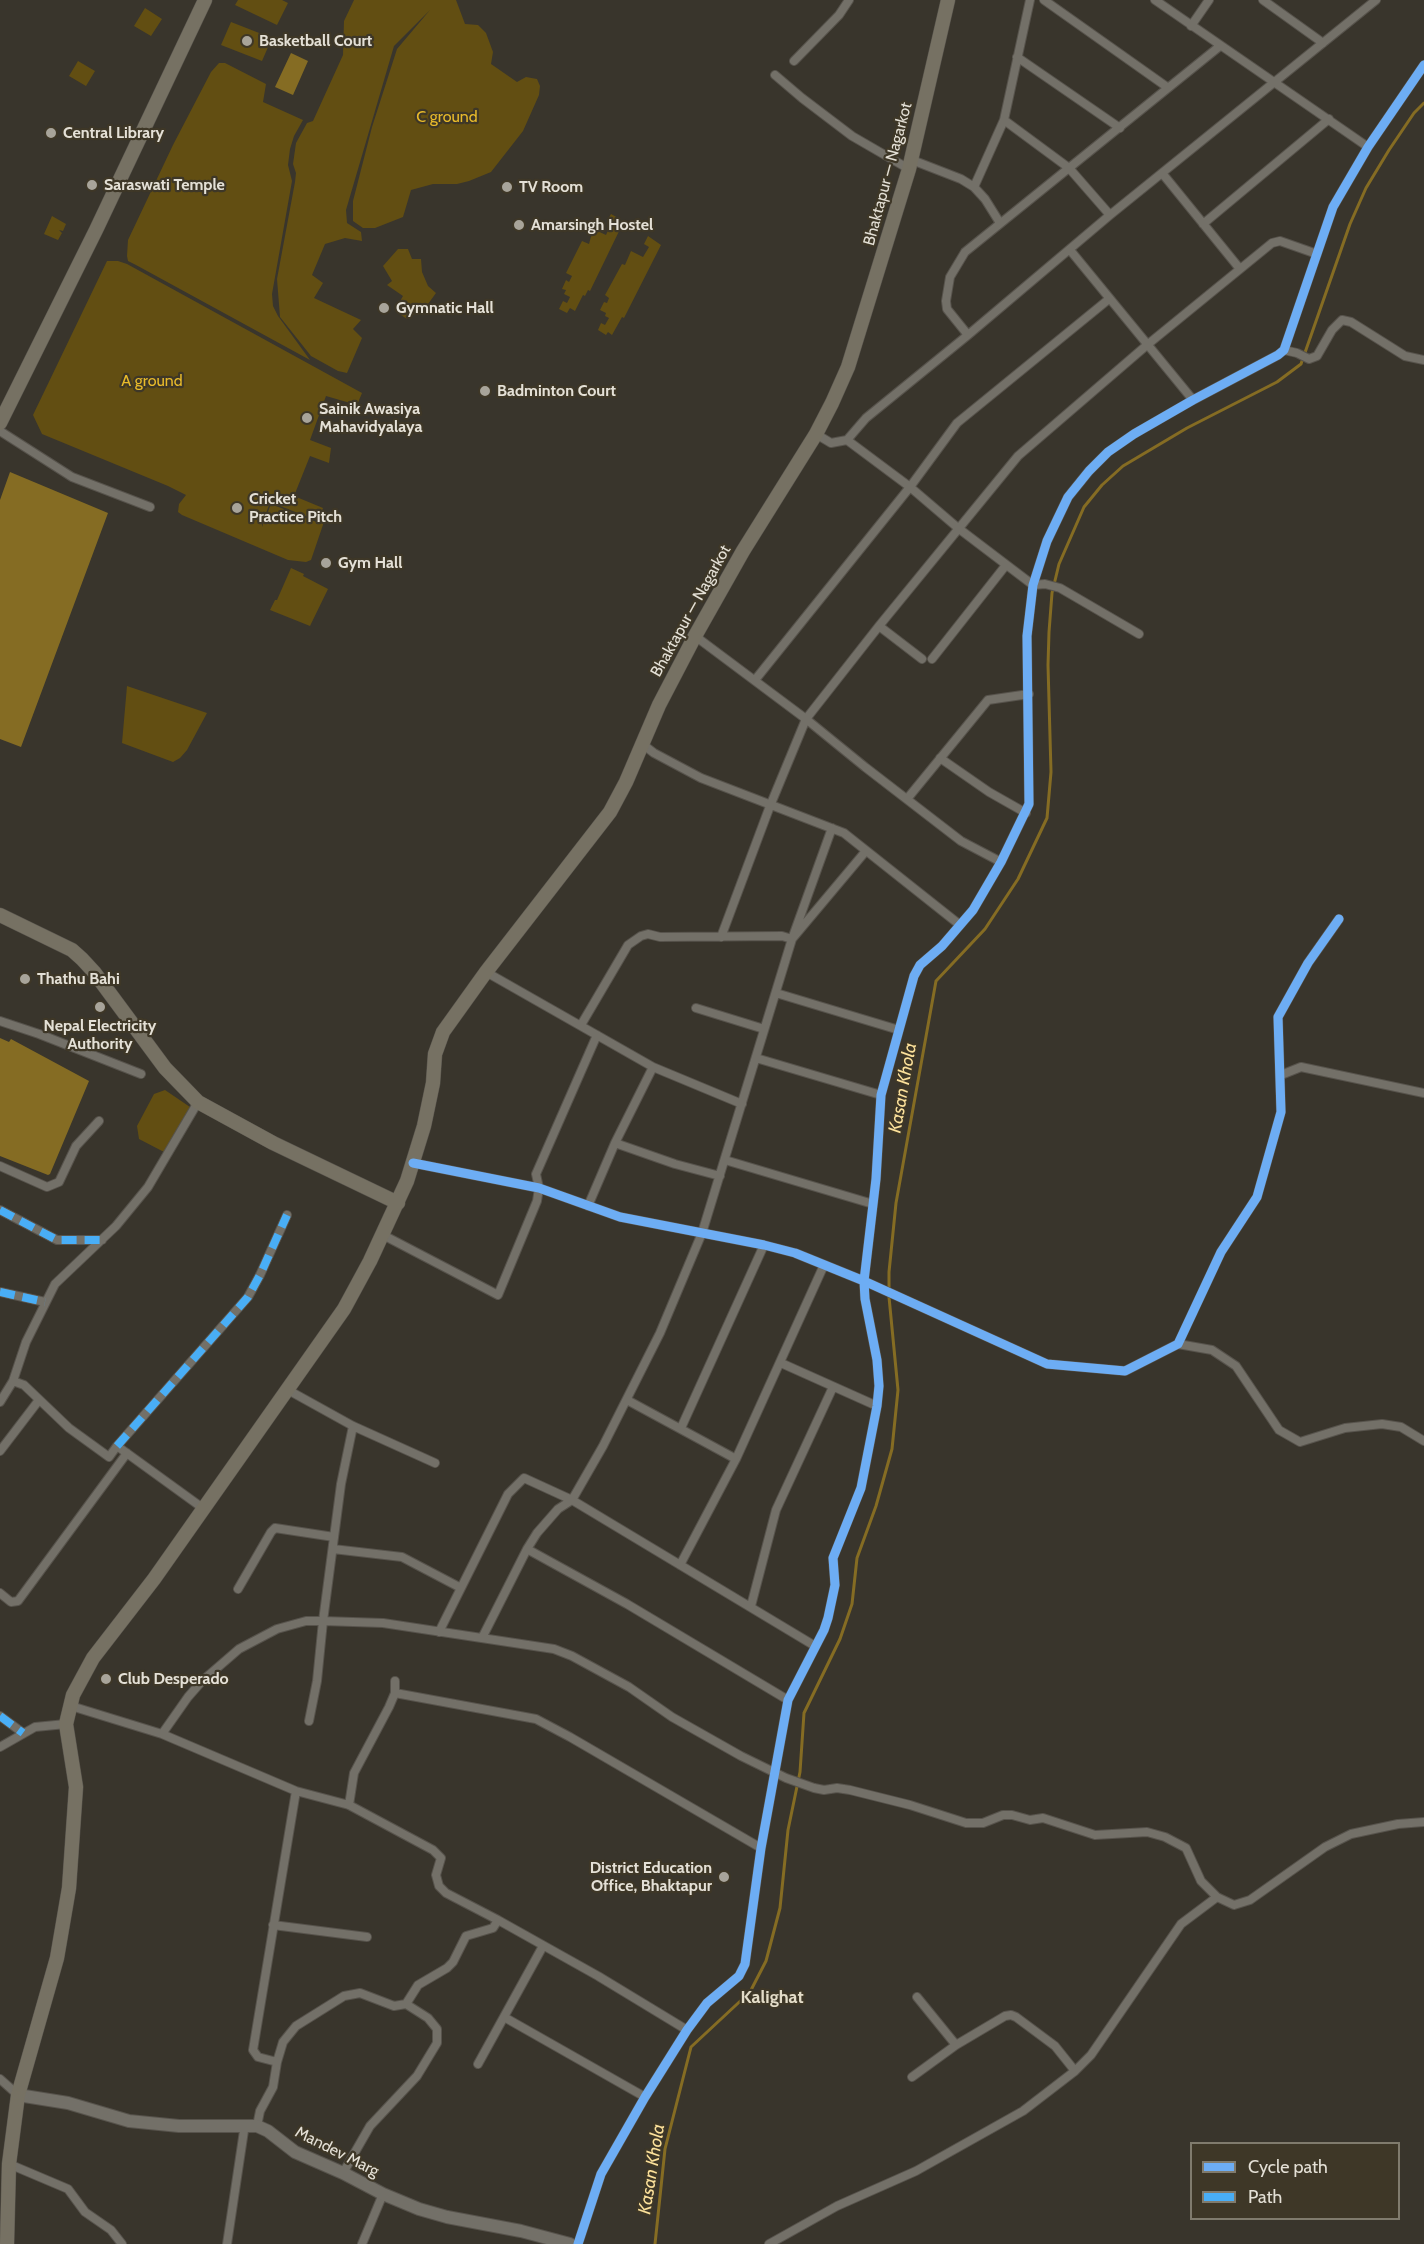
<!DOCTYPE html>
<html>
<head>
<meta charset="utf-8">
<style>
	body { margin:0 }
	#map { position:relative; width:1424px; height:2244px; overflow:hidden; background:#39352c; font-family:Cabin,sans-serif }
	canvas { display:block }
	.legend { position:absolute; left:1190px; top:2142px; width:210px; height:78px; box-sizing:border-box; background:#3e3727; border:2px solid #807b6d; margin:0; padding:8px 10px; list-style:none; font-size:18px; color:#e4e0d6 }
	.legend li { display:flex; align-items:center; gap:12px; height:30px }
	.legend b { width:30px; border:2px solid #807b6d }
</style>
</head>
<body>
<div id="map">
<canvas width="1424" height="2244"></canvas>
<ul class="legend">
<li><b style="height:8px;background:#6dadf4"></b>Cycle path</li>
<li><b style="height:8px;background:#49aef6"></b>Path</li>
</ul>
</div>
<script>
const ctx = document.querySelector('canvas').getContext('2d');
ctx.lineJoin = 'round';
function fill(path, color) { ctx.fillStyle = color; ctx.fill(path, 'evenodd'); }
const toPath = rows => new Path2D(rows.map(r => 'M' + r).join(''));
function strokePath(path, color, width, dash) { ctx.strokeStyle = color; ctx.lineWidth = width; ctx.lineCap = dash ? 'butt' : 'round'; ctx.setLineDash(dash || []); ctx.stroke(path); }
function write(font, color, halo, rows, align = 'center') {
  ctx.font = font + ' Cabin,sans-serif'; ctx.lineWidth = 4.5; ctx.setLineDash([]); ctx.textBaseline = 'middle'; ctx.strokeStyle = halo; ctx.fillStyle = color; for (const [text, x, y, turn = 0] of rows) {
    ctx.save(); ctx.translate(x, y); ctx.rotate((+turn || 0) * Math.PI / 180); ctx.textAlign = isNaN(turn) ? turn : align; if (halo) ctx.strokeText(text, 0, 0); ctx.fillText(text, 0, 0); ctx.restore();
  }
}
fill(toPath([
	[238,0,282,0,288,3,277,25,235,5],
	[354,0,456,0,465,24,478,25,486,33,493,52,491,64,517,82,526,77,537,79,540,86,539,95,523,131,491,172,469,181,457,184,433,184,411,190,403,217,375,228,363,228,353,221,353,201,372,127,397,49,430,10,394,46,346,210,347,223,361,232,362,241,345,238,325,244,312,275,323,283,314,298,361,320,353,329,362,338,347,373,338,371,311,356,280,317,277,279,295,182,296,173,293,164,296,143,307,123,313,121,343,55,344,21],
	[145,8,162,19,151,36,134,26],
	[231,22,272,38,262,61,221,45],
	[78,61,95,71,86,86,69,76],
	[219,63,225,63,266,84,263,102,303,120,294,136,290,149,288,165,292,181,272,294,273,306,278,316,310,360,136,265,128,261,127,256,128,240,173,145,211,72],
	[611,214,620,219,619,221,623,223,590,291,588,290,585,296,583,295,575,311,570,308,567,313,559,309,563,301,567,303,570,297,564,294,566,290,562,289,566,280,569,282,572,276,566,273,582,241,589,244,593,229,606,235,611,224,607,221],
	[52,216,66,224,63,231,59,230,62,233,58,240,44,234],
	[648,236,661,245,624,318,622,317,612,335,608,332,606,335,598,330,601,323,605,325,609,318,605,316,606,313,600,310,604,302,607,303,609,298,605,295,622,264,625,265,631,251,643,257,649,247,644,244],
	[398,249,408,249,412,259,421,259,422,272,428,286,436,293,423,311,417,312,407,319,401,315,402,310,399,303,403,296,387,285,392,281,383,266],
	[107,261,118,261,127,264,362,393,357,405,326,396,310,440,331,448,329,463,310,456,294,496,323,508,318,521,270,502,262,525,262,527,271,504,319,523,323,514,326,516,311,560,306,562,288,560,182,515,178,512,179,504,186,495,168,486,42,434,33,415],
	[291,568,304,574,303,576,328,589,310,626,270,610,275,600,277,600],
	[127,686,207,713,187,750,180,758,173,762,122,743],
	[165,1090,190,1107,164,1152,139,1139,137,1126,154,1094]
]), '#624e12');
fill(toPath([
	[291,53,308,61,293,95,275,87],
	[10,472,108,513,21,747,0,739,0,500],
	[0,1038,9,1042,11,1039,89,1081,50,1174,48,1175,0,1156]
]), '#856c23');
strokePath(toPath([
	[655,2244,665,2149,691,2047,750,1992,766,1961,780,1908,788,1830,800,1772,804,1713,840,1639,852,1604,857,1558,876,1506,892,1449,898,1390,889,1297,889,1272,896,1203,936,981,985,929,1018,879,1047,818,1051,772,1048,665,1049,632,1052,593,1059,564,1084,507,1102,485,1123,466,1187,428,1277,382,1301,364,1350,224,1366,188,1389,150,1414,113,1424,103]
]), '#856c23', 3);
const street = toPath([
	[1044,0,1167,87],
	[1155,0,1368,147],
	[1263,0,1323,43],
	[1191,26,1209,0],
	[1017,57,1120,128],
	[794,61,839,15,849,0],
	[775,75,802,98,852,136,909,169],
	[1004,120,1069,168,1110,215],
	[912,160,961,179,974,187,985,199,1000,223],
	[1162,173,1240,269],
	[974,187,1004,120,1030,0],
	[1203,224,1329,119],
	[1070,250,1193,400],
	[968,335,947,309,946,301,950,277,965,252,1220,46],
	[1284,350,1297,353,1309,359,1317,356,1332,330,1342,320,1351,322,1405,356,1424,360],
	[0,431,72,477,150,507],
	[816,434,831,443,847,440,910,487,958,528,1033,585,1045,584,1060,588,1139,634],
	[847,440,866,418,968,335,1110,215,1376,0],
	[879,626,922,659],
	[695,636,806,719,865,767,961,841,1001,862],
	[932,659,1006,565],
	[755,680,910,487,957,423,1109,299],
	[641,743,654,753,701,778,844,833,960,925],
	[940,758,989,792,1026,813],
	[907,799,988,700,1029,694],
	[721,937,770,806,806,719,879,626,1018,456,1147,345,1272,243,1280,241,1317,254],
	[486,972,653,1067,742,1104],
	[776,993,899,1030],
	[696,1008,764,1029],
	[0,1021,39,1034,141,1074],
	[581,1025,628,945,641,936,648,934,660,937,782,936,792,939,865,852],
	[756,1058,881,1095],
	[1281,1075,1301,1067,1424,1093],
	[198,1102,148,1187,116,1226,55,1284,26,1342,13,1381,24,1385,69,1428,109,1457,117,1446,204,1509],
	[615,1143,675,1164,720,1176],
	[725,1160,873,1204],
	[413,1163,539,1188,620,1217,764,1245,795,1253,864,1281,1047,1364,1125,1371,1178,1344,1221,1252,1257,1197,1281,1112,1278,1017,1308,963,1339,919],
	[0,1166,47,1187,59,1182,76,1146,99,1121],
	[588,1206,615,1143,653,1067],
	[0,1210,57,1240,102,1240],
	[383,1235,498,1295,537,1201,539,1188,536,1174,597,1035],
	[0,1292,45,1302],
	[1178,1344,1212,1350,1236,1366,1279,1430,1300,1442,1345,1428,1382,1424,1401,1427,1424,1441],
	[781,1363,877,1406],
	[288,1390,353,1426,435,1463],
	[627,1400,736,1459],
	[0,1402,13,1381],
	[353,1426,341,1484,323,1621,383,1623,554,1649,572,1656,629,1687,672,1717,741,1756,786,1778,814,1788,824,1790,837,1788,850,1790,910,1805,966,1823,983,1823,1003,1815,1012,1815,1030,1820,1043,1818,1095,1835,1147,1832,1165,1837,1186,1848,1201,1881,1217,1897],
	[681,1428,764,1245],
	[117,1446,248,1297,260,1275,287,1215],
	[0,1451,39,1400],
	[333,1549,402,1557,461,1588],
	[527,1549,627,1604,788,1700],
	[680,1565,736,1459,824,1265],
	[238,1589,271,1532,275,1528,334,1537],
	[0,1593,11,1602,18,1601,127,1453],
	[751,1606,776,1510,833,1387],
	[439,1632,508,1494,524,1478,572,1500,815,1646],
	[482,1638,527,1549,537,1533,558,1509,572,1500,603,1446,660,1333,702,1233,792,939,832,828],
	[395,1693,536,1719,570,1737,761,1848],
	[71,1706,162,1734,188,1697,202,1681,239,1649,277,1629,306,1621,323,1621,317,1681,309,1721],
	[0,1716,23,1733],
	[162,1734,296,1791,349,1805,433,1850,441,1858,436,1875,439,1886,446,1893,498,1920,493,1928,466,1936,453,1962,447,1968,418,1985,406,2004,394,2006,360,1993,344,1996,296,2026,283,2042,277,2062,273,2087,260,2111,257,2126],
	[0,1747,35,1727,66,1724],
	[349,1805,354,1773,389,1707,395,1693,395,1681],
	[498,1920,598,1976,687,2030],
	[273,1925,367,1937],
	[917,1997,956,2045],
	[504,2017,645,2097],
	[277,2062,258,2057,253,2050,296,1791],
	[478,2064,543,1946],
	[912,2077,956,2045,1005,2016,1011,2015,1016,2017,1055,2046,1075,2071],
	[0,2079,18,2095],
	[9,2164,68,2189,85,2212,111,2230,122,2244],
	[343,2173,370,2126,417,2076,437,2043,437,2029,428,2018,406,2004],
	[227,2244,245,2124],
	[362,2244,383,2194],
	[578,2244,601,2174,645,2097,687,2030,707,2003,739,1976,745,1964,761,1848,788,1700,824,1630,828,1618,835,1585,833,1558,861,1488,877,1406,879,1386,877,1360,865,1299,864,1281,876,1179,881,1095,914,976,920,965,942,946,973,910,1001,862,1029,804,1027,636,1033,585,1047,541,1068,497,1089,471,1108,452,1134,434,1193,400,1278,355,1284,350,1333,207,1368,147,1424,65],
	[769,2244,837,2206,916,2171,1023,2111,1075,2071,1091,2055,1181,1924,1217,1897,1234,1905,1250,1900,1325,1847,1351,1834,1398,1824,1424,1822]
]);
const secondary = toPath([
	[18,2095,68,2103,129,2121,179,2126,257,2126,268,2131,295,2152,343,2173,383,2194,419,2209,447,2217,521,2231,570,2244]
]);
const primary = toPath([
	[0,423,96,230,205,0],
	[0,915,72,950,82,959,94,972,165,1068,198,1102,273,1143,398,1203],
	[7,2244,9,2164,18,2095,57,1958,69,1888,76,1787,66,1724,73,1695,93,1658,154,1579,344,1309,370,1261,407,1181,424,1126,433,1083,435,1054,443,1032,486,972,610,812,626,782,659,705,695,636,743,551,816,434,832,403,848,367,909,169,948,0]
]);
strokePath(street, '#57534c', 10);
strokePath(secondary, '#57534c', 14);
strokePath(primary, '#57534c', 15);
strokePath(street, '#737068', 8);
strokePath(secondary, '#737068', 12);
strokePath(primary, '#767163', 14);
strokePath(toPath([
	[0,1210,57,1240,102,1240],
	[0,1292,45,1302],
	[117,1446,248,1297,260,1275,287,1215],
	[0,1716,23,1733]
]), '#49aef6', 8, [15, 8]);
strokePath(toPath([
	[413,1163,539,1188,620,1217,764,1245,795,1253,864,1281,1047,1364,1125,1371,1178,1344,1221,1252,1257,1197,1281,1112,1278,1017,1308,963,1339,919],
	[578,2244,601,2174,645,2097,687,2030,707,2003,739,1976,745,1964,761,1848,788,1700,824,1630,828,1618,835,1585,833,1558,861,1488,877,1406,879,1386,877,1360,865,1299,864,1281,876,1179,881,1095,914,976,920,965,942,946,973,910,1001,862,1029,804,1027,636,1033,585,1047,541,1068,497,1089,471,1108,452,1134,434,1193,400,1278,355,1284,350,1333,207,1368,147,1424,65]
]), '#6dadf4', 9);
for (const [x, y, r, color] of [
	[247,41,6,"#a8a49a"],
	[51,133,6,"#a8a49a"],
	[92,185,6,"#a8a49a"],
	[507,187,6,"#a8a49a"],
	[519,225,6,"#a8a49a"],
	[384,308,6,"#a8a49a"],
	[485,391,6,"#a8a49a"],
	[307,418,6,"#a8a49a"],
	[237,508,6,"#a8a49a"],
	[326,563,6,"#a8a49a"],
	[25,979,6,"#a8a49a"],
	[100,1007,6,"#a8a49a"],
	[106,1679,6,"#a8a49a"],
	[724,1877,6,"#a8a49a"]
]) { const dot = new Path2D(); dot.arc(x, y, r, 0, 2 * Math.PI); ctx.fillStyle = color; ctx.fill(dot); strokePath(dot, '#3e3727', 2); }
write('bold 16px', '#e4e0d6', '#3e3727', [
	["Basketball Court",259,41],
	["Central Library",63,133],
	["Saraswati Temple",104,185],
	["TV Room",519,187],
	["Amarsingh Hostel",531,225],
	["Gymnatic Hall",396,308],
	["Badminton Court",497,391],
	["Sainik Awasiya",319,409],
	["Mahavidyalaya",319,427],
	["Cricket",249,499],
	["Practice Pitch",249,517],
	["Gym Hall",338,563],
	["Thathu Bahi",37,979],
	["Nepal Electricity",100,1026,"center"],
	["Authority",100,1044,"center"],
	["Club Desperado",118,1679],
	["District Education",712,1868,"right"],
	["Office, Bhaktapur",712,1886,"right"]
], 'left');
write('16px', '#e9bb2a', '#3e3727', [
	["C ground",447,117],
	["A ground",152,381]
]);
write('16px', '#e4e0d6', '#3e3727', [
	["Bhaktapur — Nagarkot",888,174,-75],
	["Bhaktapur — Nagarkot",691,611,-61],
	["Mandev Marg",337,2152,27]
]);
write('italic 18px', '#fce19b', '#3e3727', [
	["Kasan Khola",903,1088,-80],
	["Kasan Khola",652,2169,-81]
]);
write('bold 18px', '#e3dcc8', '#3e3727', [
	["Kalighat",772,1998]
]);
</script>
</body>
</html>
